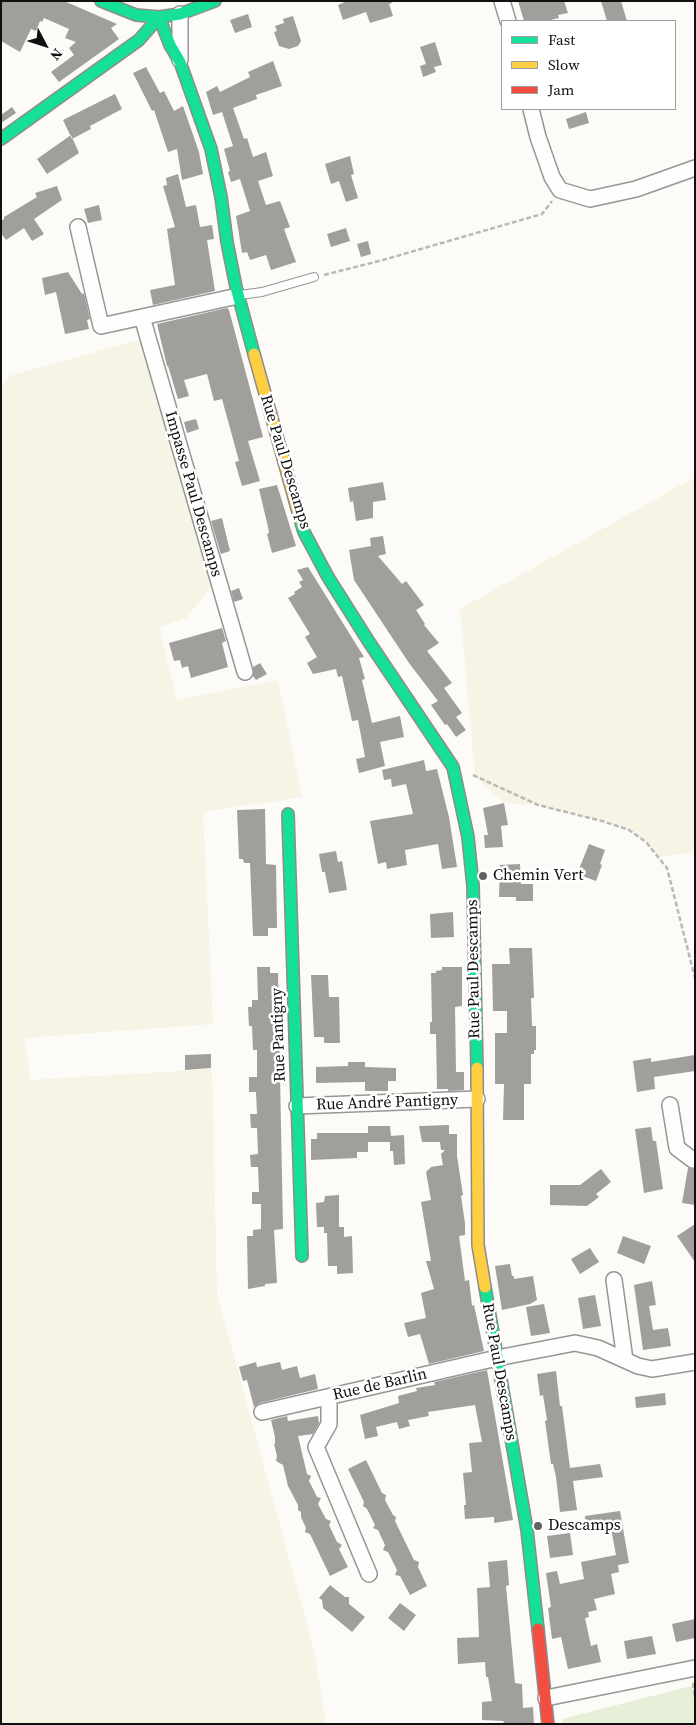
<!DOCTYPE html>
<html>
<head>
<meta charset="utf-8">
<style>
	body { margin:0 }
	#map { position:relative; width:696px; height:1725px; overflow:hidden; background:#fcfbf7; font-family:"Source Serif 4",serif }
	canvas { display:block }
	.frame { position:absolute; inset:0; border:2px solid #101010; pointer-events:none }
	.legend { position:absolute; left:501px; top:20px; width:175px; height:90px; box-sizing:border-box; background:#fff; border:1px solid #9f9f9f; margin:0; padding:6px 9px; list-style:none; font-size:15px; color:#101010 }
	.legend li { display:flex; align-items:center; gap:10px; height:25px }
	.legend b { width:25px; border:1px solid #9f9f9f }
	.north { position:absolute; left:20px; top:20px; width:50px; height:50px; -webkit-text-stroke:4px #fff; paint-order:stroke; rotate:130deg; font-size:14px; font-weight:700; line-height:20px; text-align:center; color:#101010 }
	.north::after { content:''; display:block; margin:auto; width:18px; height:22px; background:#101010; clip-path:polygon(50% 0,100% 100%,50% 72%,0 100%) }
</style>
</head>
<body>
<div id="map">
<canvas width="696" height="1725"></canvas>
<div class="frame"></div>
<ul class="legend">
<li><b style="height:6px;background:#16e098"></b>Fast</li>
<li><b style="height:6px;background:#ffcf43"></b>Slow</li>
<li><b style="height:6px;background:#f24e42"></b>Jam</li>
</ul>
<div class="north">N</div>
</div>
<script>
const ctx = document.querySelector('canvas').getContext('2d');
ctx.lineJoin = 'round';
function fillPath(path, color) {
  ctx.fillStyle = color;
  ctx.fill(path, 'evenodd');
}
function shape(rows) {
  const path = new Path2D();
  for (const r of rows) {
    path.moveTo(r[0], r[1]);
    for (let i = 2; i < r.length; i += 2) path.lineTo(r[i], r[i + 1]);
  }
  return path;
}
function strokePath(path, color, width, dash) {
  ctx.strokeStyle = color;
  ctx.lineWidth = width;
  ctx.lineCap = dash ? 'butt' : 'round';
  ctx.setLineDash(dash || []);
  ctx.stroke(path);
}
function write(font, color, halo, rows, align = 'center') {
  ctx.font = font + ' "Source Serif 4",serif';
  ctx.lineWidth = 5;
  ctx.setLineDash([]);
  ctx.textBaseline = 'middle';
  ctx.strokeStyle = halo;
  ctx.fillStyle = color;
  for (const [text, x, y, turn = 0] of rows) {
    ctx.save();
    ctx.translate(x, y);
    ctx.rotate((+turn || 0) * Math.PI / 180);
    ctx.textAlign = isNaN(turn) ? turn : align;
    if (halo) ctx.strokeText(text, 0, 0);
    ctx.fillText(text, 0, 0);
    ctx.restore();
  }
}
const farmland = shape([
	[142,339,212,586,186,618,159,627,177,700,278,680,302,797,203,812,213,1024,25,1038,30,1080,212,1069,217,1294,314,1650,326,1724,1,1724,1,387,9,376],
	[695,477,695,852,658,857,646,842,629,830,602,821,538,805,504,803,475,776,460,609]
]);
const green = shape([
	[695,1685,695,1724,563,1724,562,1719]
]);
const building = shape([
	[1,1,64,1,117,24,111,28,119,39,59,82,51,72,74,55,69,48,76,42,65,38,69,29,44,18,42,22,40,21,36,31,31,29,20,52,1,41],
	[347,1,391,1,392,3,389,4,393,16,370,23,366,12,343,20,338,5],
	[518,1,564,1,568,13,558,15,559,18,546,21,524,21],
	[601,1,621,1,627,21,607,21],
	[248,14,252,27,235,33,230,20],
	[293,16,301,41,298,46,289,49,279,46,274,32,277,31,275,26,284,23,283,19],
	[435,42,442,65,434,67,436,72,423,77,420,66,426,64,420,47],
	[273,61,282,86,256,95,257,99,233,108,244,139,247,138,253,157,266,152,273,176,258,181,266,205,280,201,290,227,284,229,296,262,271,270,266,255,250,260,247,252,242,253,236,216,250,211,240,179,231,182,228,172,230,171,224,149,233,146,222,112,213,115,206,92,217,86,220,92,250,77,248,72],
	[146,67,160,93,164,91,174,111,183,106,199,152,203,174,182,180,177,149,168,152,154,110,152,111,133,73],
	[115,94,122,109,90,126,91,129,72,139,63,120],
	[12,107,16,113,1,123,1,115],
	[586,112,589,123,569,129,566,119],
	[71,135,79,153,47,174,37,159],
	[350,156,354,174,351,175,358,198,346,202,339,181,331,184,325,164],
	[178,174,186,207,196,205,200,227,212,225,214,239,207,240,215,291,153,305,150,290,175,285,167,229,175,227,163,186,167,185,166,178],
	[57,186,62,200,34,219,44,234,32,241,24,228,6,240,1,233,1,221,4,219,4,217,37,197,35,193],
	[99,205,102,220,88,223,84,209],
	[346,228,350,241,331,247,327,234],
	[368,241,371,254,361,257,357,244],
	[68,272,82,294,84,293,90,319,87,320,89,329,65,334,56,292,45,295,42,278],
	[227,308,229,310,263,437,248,441,260,481,242,486,235,462,239,461,222,399,214,401,207,374,184,380,189,396,178,399,168,366,167,366,157,324],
	[196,419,199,429,187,433,184,422],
	[383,482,386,500,373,502,373,518,356,521,353,501,350,502,348,488],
	[277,485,296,546,272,553,267,534,269,533,268,527,259,489],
	[222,518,230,551,221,554,211,521],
	[383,536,386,554,378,556,402,584,406,581,424,605,416,610,425,624,424,625,439,643,427,651,452,683,444,688,462,713,456,717,466,730,456,737,447,724,445,725,431,705,438,701,409,663,354,580,349,550,371,546,370,538],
	[308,567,364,657,359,658,365,679,362,680,372,723,400,716,404,737,380,742,385,766,359,773,356,759,365,757,358,720,352,721,342,676,338,677,336,669,313,674,307,663,317,657,305,637,310,634,288,598,295,594,294,592,302,587,299,582,303,580,297,570],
	[239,588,243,599,234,602,231,591],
	[222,628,226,641,222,643,228,667,191,678,188,666,182,668,180,660,174,661,169,643],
	[260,663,267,674,256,680,253,676,253,667],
	[424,760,426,771,437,769,449,817,457,867,442,869,438,844,405,850,407,865,387,869,386,862,378,864,370,821,413,814,406,784,392,787,391,779,384,780,382,770],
	[504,803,508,825,501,826,503,847,485,848,484,835,488,835,483,808],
	[265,809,266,864,276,865,277,928,268,928,268,936,253,936,250,863,244,863,243,859,239,859,237,810],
	[589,844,605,850,600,864,602,865,596,881,577,874],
	[336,851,338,862,342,861,347,890,329,893,325,872,322,872,319,854],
	[520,864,521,884,533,884,533,901,516,901,516,897,499,897,500,865],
	[453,912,454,937,431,938,430,914],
	[509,948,532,948,534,998,531,998,532,1026,536,1026,536,1050,534,1050,534,1054,531,1054,531,1084,524,1084,524,1120,503,1120,504,1084,495,1084,495,1033,507,1033,507,1011,493,1011,492,964,510,964],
	[257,967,270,967,270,973,278,973,283,1229,274,1230,277,1283,265,1284,265,1286,248,1289,247,1236,253,1236,253,1230,261,1229,261,1204,252,1204,252,1192,259,1192,258,1167,251,1167,250,1155,258,1154,257,1128,251,1128,250,1114,257,1114,256,1092,249,1092,249,1077,257,1077,257,1050,253,1050,252,1026,249,1026,248,1007,252,1007,252,1000,258,1000],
	[442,967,462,967,462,1006,455,1007,456,1072,464,1072,464,1090,448,1091,448,1089,437,1089,436,1034,430,1034,430,1022,432,1022,431,973,436,973,436,971,442,970],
	[311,975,328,975,329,997,339,997,340,1043,324,1043,324,1037,314,1037],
	[211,1054,211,1068,185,1070,185,1055],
	[695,1055,695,1071,654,1077,655,1089,637,1092,633,1061,651,1058,651,1062],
	[348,1062,365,1062,365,1067,396,1068,396,1081,388,1081,388,1091,365,1091,365,1082,316,1083,316,1067,348,1066],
	[449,1125,449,1134,457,1134,457,1156,463,1195,461,1196,465,1223,465,1235,459,1236,465,1281,469,1280,472,1306,474,1305,484,1351,429,1364,420,1334,408,1337,404,1323,426,1318,421,1293,434,1289,426,1261,431,1261,421,1202,431,1200,426,1172,431,1167,443,1165,441,1154,445,1150,441,1150,440,1142,422,1142,419,1126],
	[368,1126,390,1126,391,1136,404,1135,405,1164,394,1165,393,1151,390,1151,390,1142,368,1142,368,1139,368,1152,357,1152,357,1158,311,1160,311,1139,317,1139,317,1133,368,1133],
	[651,1127,653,1141,656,1141,663,1189,644,1193,635,1129],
	[688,1168,695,1169,695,1205,682,1203],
	[601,1169,611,1182,596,1194,599,1197,587,1206,550,1205,550,1185,580,1185],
	[339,1195,339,1227,344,1227,344,1237,352,1236,353,1273,337,1274,337,1266,328,1266,327,1233,324,1233,324,1227,317,1227,316,1203,324,1202,325,1196],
	[695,1224,695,1262,677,1236],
	[623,1236,651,1246,644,1264,617,1253],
	[590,1248,599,1262,580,1274,571,1259],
	[510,1264,512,1276,514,1276,514,1279,533,1276,537,1300,530,1304,502,1310,495,1266],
	[652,1281,656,1305,649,1306,653,1330,668,1328,671,1346,643,1350,634,1285],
	[595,1295,601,1326,583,1329,578,1298],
	[544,1304,550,1333,531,1336,526,1307],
	[256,1362,257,1367,280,1362,282,1370,297,1366,300,1378,315,1374,318,1389,260,1403,254,1407,247,1380,243,1381,239,1367],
	[487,1370,513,1520,494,1523,494,1517,465,1519,464,1505,466,1505,463,1473,472,1472,469,1443,482,1442,475,1405,428,1412,429,1416,408,1420,410,1426,399,1429,397,1422,376,1427,378,1436,365,1439,360,1415,399,1403,398,1396,417,1391,416,1388,435,1385,434,1382],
	[556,1371,560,1406,562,1406,570,1468,600,1464,603,1477,573,1481,577,1510,560,1512,556,1477,553,1464,551,1464,545,1421,547,1420,543,1395,540,1396,537,1374],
	[665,1393,666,1405,636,1408,635,1397],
	[287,1416,288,1421,318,1416,319,1423,313,1434,298,1436,307,1474,311,1476,309,1481,317,1497,321,1498,318,1504,326,1519,331,1521,329,1525,337,1542,342,1545,339,1549,348,1567,330,1576,310,1534,305,1532,306,1528,301,1517,301,1512,298,1510,298,1505,288,1486,283,1465,276,1461,277,1456,274,1444,275,1444,275,1437,271,1420],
	[366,1460,382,1493,386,1495,385,1500,393,1515,396,1517,395,1521,414,1560,419,1562,418,1567,427,1586,410,1595,400,1576,395,1575,397,1570,388,1552,383,1550,385,1545,378,1530,373,1528,375,1525,367,1509,363,1506,364,1502,348,1469],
	[620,1511,629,1563,618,1565,619,1572,611,1574,615,1594,594,1599,597,1610,588,1612,589,1617,585,1618,591,1646,597,1644,601,1662,568,1669,561,1637,552,1639,548,1608,551,1607,546,1573,557,1571,560,1584,584,1579,581,1562,616,1555,610,1523,586,1525,585,1516],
	[570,1533,573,1555,550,1558,547,1536],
	[507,1560,509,1585,506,1586,515,1683,522,1684,523,1708,533,1707,534,1724,503,1724,504,1721,482,1720,482,1702,492,1701,488,1677,486,1677,485,1662,458,1664,457,1638,479,1637,477,1588,490,1587,488,1562],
	[330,1585,345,1597,349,1597,349,1604,365,1617,352,1632,323,1608,322,1600,319,1598],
	[400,1603,416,1615,404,1631,388,1618],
	[695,1619,695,1638,676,1642,672,1624],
	[652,1636,656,1654,627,1659,624,1641]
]);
const path = shape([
	[324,275,383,260,542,214,552,201],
	[473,775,538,805,602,821,629,830,646,842,667,868,695,978],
	[693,1683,695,1699]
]);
const lane = shape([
	[240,295,262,292,314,277]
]);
const street = shape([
	[502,1,508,21],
	[180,60,180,14],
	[531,109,538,137,552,177,560,190,590,199,636,189,695,168],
	[78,227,101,326,238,296],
	[142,317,245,672],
	[670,1105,677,1148,693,1160,695,1159],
	[297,1106,477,1099],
	[614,1280,625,1360],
	[329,1397,329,1424,316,1447,369,1574],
	[262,1412,497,1358,575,1343,598,1348,638,1366,652,1369,695,1362],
	[546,1698,695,1668]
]);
const fast = shape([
	[101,1,136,15,159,17,180,14,215,1],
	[159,17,170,45,180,62,211,149,221,197,227,242,236,287,254,354],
	[1,139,139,40,159,17],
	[300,519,304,532,328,577,369,642,453,767,468,837,473,886,477,1068],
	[288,814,302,1256],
	[485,1287,527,1530,538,1629]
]);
const slow = shape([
	[254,354,300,519],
	[477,1068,478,1245,485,1287]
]);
const jam = shape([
	[538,1629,548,1724]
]);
const markers = [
	[483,876,5,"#636261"],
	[538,1526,5,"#636261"]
];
const streetNames = [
	["Rue Paul Descamps",285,462,73],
	["Impasse Paul Descamps",193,494,74],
	["Rue Paul Descamps",474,969,-91],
	["Rue Pantigny",279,1035,-92],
	["Rue André Pantigny",387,1103,-2],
	["Rue Paul Descamps",499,1372,80],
	["Rue de Barlin",380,1385,-13]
];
const poiNames = [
	["Chemin Vert",493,876],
	["Descamps",548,1526]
];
fillPath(farmland, '#f6f4e5');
fillPath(green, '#e7efd9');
fillPath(building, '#a09f9c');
strokePath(lane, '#969694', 10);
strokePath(street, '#969694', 18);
strokePath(fast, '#8d8c8b', 14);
strokePath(slow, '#8d8c8b', 14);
strokePath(jam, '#8d8c8b', 14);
strokePath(path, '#b9b9b8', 2.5, [5, 2.5]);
strokePath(lane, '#fffefe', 8);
strokePath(street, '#fffefe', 15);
strokePath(fast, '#16e098', 11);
strokePath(slow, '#ffcf43', 11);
strokePath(jam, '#f24e42', 11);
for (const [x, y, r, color] of markers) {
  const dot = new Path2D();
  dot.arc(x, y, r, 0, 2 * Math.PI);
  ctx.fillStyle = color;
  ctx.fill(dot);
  strokePath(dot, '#fff', 2);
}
write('16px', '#101010', '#fff', streetNames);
write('16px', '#101010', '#fff', poiNames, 'left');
</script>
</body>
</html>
